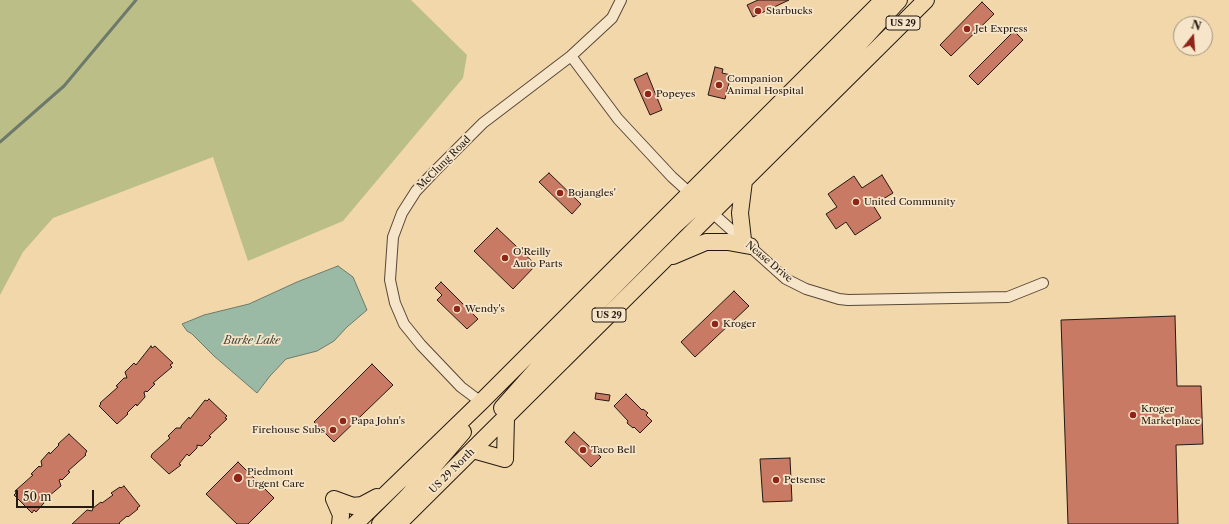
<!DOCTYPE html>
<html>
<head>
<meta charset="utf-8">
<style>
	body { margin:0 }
	#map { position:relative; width:1229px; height:524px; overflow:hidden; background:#f1d7aa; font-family:"Libre Caslon Text",serif }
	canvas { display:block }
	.north { position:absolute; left:1173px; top:16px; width:40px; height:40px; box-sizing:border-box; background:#f6e5c8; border:1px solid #a29480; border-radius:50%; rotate:17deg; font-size:11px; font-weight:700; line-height:16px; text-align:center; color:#251a13 }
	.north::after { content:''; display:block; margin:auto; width:14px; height:18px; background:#8f2418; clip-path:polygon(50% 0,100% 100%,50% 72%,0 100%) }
	.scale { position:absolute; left:16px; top:490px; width:78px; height:18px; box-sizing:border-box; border:2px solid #251a13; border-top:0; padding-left:5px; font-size:12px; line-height:14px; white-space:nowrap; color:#251a13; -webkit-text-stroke:3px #f6e5c8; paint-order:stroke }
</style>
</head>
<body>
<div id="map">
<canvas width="1229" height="524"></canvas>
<div class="north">N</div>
<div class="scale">50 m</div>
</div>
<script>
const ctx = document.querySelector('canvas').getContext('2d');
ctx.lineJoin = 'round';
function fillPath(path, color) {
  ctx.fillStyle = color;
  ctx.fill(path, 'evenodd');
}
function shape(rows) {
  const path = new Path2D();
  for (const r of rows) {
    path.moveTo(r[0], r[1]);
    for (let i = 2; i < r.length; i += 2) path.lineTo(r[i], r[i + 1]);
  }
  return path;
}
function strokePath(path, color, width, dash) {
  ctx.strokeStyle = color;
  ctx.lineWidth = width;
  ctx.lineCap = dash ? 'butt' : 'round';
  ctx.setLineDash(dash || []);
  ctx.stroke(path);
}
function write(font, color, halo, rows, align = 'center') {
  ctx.font = font + ' "Libre Caslon Text",serif';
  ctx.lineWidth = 3.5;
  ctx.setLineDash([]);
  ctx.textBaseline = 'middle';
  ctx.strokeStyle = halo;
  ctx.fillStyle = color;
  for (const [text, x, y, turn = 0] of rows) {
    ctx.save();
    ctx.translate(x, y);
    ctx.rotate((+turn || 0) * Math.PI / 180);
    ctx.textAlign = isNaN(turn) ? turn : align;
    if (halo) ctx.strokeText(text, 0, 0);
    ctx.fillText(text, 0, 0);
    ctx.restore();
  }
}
const green = shape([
	[0,0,411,0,467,55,463,78,343,221,248,261,213,157,53,218,23,252,0,295]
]);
const water = shape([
	[338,266,353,277,367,310,347,327,334,341,317,351,286,359,270,376,257,393,214,356,192,334,187,331,182,324,204,315,249,304,297,282,338,266]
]);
const stream = shape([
	[0,142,64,86,136,0]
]);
const building = shape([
	[758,0,789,0,753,17,747,5,758,0],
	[982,2,994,14,951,56,940,45,982,2],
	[1014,31,1023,40,978,85,969,76,1014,31],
	[715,67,723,69,722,73,731,75,725,99,708,95,715,67],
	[647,73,662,110,650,115,634,79,647,73],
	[549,173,581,204,572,214,539,182,549,173],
	[882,175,893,193,873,205,881,218,855,235,846,222,836,229,826,214,837,207,828,194,854,176,862,188,882,175],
	[497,228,536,265,513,289,474,251,497,228],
	[441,282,478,319,467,329,437,300,442,295,435,288,441,282],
	[734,291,749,306,695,357,681,342,734,291],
	[1175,316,1177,386,1201,386,1203,444,1176,445,1178,524,1068,524,1061,320,1175,316],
	[151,346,152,348,155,346,173,363,170,365,172,367,153,383,155,384,147,392,146,391,144,392,145,397,137,406,136,404,127,413,128,414,117,424,99,406,101,404,100,403,118,387,116,386,124,378,127,378,125,372,134,363,136,365,151,346],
	[372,364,393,385,334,442,314,422,372,364],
	[596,393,610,395,609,401,595,399,596,393],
	[626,394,642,410,643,409,648,413,646,415,652,421,640,433,634,427,633,428,627,423,628,421,614,406,626,394],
	[209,399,227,416,225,418,227,419,209,436,211,437,202,446,197,445,197,448,189,456,187,454,179,464,181,465,169,474,151,457,152,454,170,438,168,436,176,428,181,428,181,426,189,417,190,419,205,400,207,401,209,399],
	[574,432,601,457,591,467,565,442,574,432],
	[69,434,87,451,85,454,86,455,68,471,70,472,62,480,61,479,59,480,61,486,43,501,44,503,36,512,34,510,32,513,14,495,16,493,15,491,33,475,31,474,39,466,40,467,42,466,41,461,49,452,50,454,59,445,58,444,69,434],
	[790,458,792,501,763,502,760,459,790,458],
	[238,462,274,498,248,524,237,524,206,494,238,462],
	[124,486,140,506,137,508,138,509,128,517,127,516,119,523,120,524,72,524,87,510,92,511,93,508,101,502,102,503,113,495,111,493,120,487,121,488,124,486]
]);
const street = shape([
	[571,56,618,119,672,177,693,196],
	[708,209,786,279,806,289,839,299,848,300,1008,297,1043,283],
	[481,402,461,387,421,345,404,324,395,303,390,280,393,237,402,213,416,191,435,171,483,123,571,56,612,18,621,0]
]);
const primary = shape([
	[743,240,740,213,744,181],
	[673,256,706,242,728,242,750,246],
	[502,408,574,327,675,225,726,179,837,68,899,0],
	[473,450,505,459,506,418],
	[334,499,353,506,362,505,377,497],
	[334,499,341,515,340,524],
	[355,524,481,402,883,0],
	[380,524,407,497,463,432],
	[398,524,926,0]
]);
const markers = [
	[758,11,4,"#8f2418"],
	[967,29,4,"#8f2418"],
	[719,85,4,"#8f2418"],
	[648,94,4,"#8f2418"],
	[560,193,4,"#8f2418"],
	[856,202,4,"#8f2418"],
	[505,258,4,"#8f2418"],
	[457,309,4,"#8f2418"],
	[715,324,4,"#8f2418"],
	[1133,415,4,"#8f2418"],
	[343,421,4,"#8f2418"],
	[333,430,4,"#8f2418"],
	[583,450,4,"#8f2418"],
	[238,478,5,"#8f2418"],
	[776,480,4,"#8f2418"]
];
const shields = [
	[903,23,34],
	[609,315,34]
];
const shieldNames = [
	["US 29",903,23],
	["US 29",609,315]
];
const poiNames = [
	["Starbucks",766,11],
	["Jet Express",975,29],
	["Companion",727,79],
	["Animal Hospital",727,91],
	["Popeyes",656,94],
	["Bojangles'",568,193],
	["United Community",864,202],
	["O'Reilly",513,252],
	["Auto Parts",513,264],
	["Wendy's",465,309],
	["Kroger",723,324],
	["Kroger",1141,409],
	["Marketplace",1141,421],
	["Papa John's",351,421],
	["Firehouse Subs",325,430,"right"],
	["Taco Bell",591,450],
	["Piedmont",247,472],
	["Urgent Care",247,484],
	["Petsense",784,480]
];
const streetNames = [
	["McClung Road",444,163,-45],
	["Nease Drive",769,262,40],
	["US 29 North",452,471,-45]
];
const waterNames = [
	["Burke Lake",252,341]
];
fillPath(green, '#bcbe87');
fillPath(water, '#9bbaa6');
strokePath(water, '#6c7a6b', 1);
strokePath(stream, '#6c7a6b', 3);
fillPath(building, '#c87a64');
strokePath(building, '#251a13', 1);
strokePath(street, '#584939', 12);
strokePath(primary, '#251a13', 18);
strokePath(street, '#f6e5c8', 10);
strokePath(primary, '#f1d7aa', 16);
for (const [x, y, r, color] of markers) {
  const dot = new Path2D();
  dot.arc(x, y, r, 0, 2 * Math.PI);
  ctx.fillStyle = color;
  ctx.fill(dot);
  strokePath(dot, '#f6e5c8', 1.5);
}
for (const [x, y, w] of shields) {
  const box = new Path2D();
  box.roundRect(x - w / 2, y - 7, w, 14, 3);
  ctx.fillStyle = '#f6e5c8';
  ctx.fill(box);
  strokePath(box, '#251a13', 1);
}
write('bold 9px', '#251a13', null, shieldNames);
write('10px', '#251a13', '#f6e5c8', poiNames, 'left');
write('10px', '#251a13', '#f6e5c8', streetNames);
write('italic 11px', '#484a3f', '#f6e5c8', waterNames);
</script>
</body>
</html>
